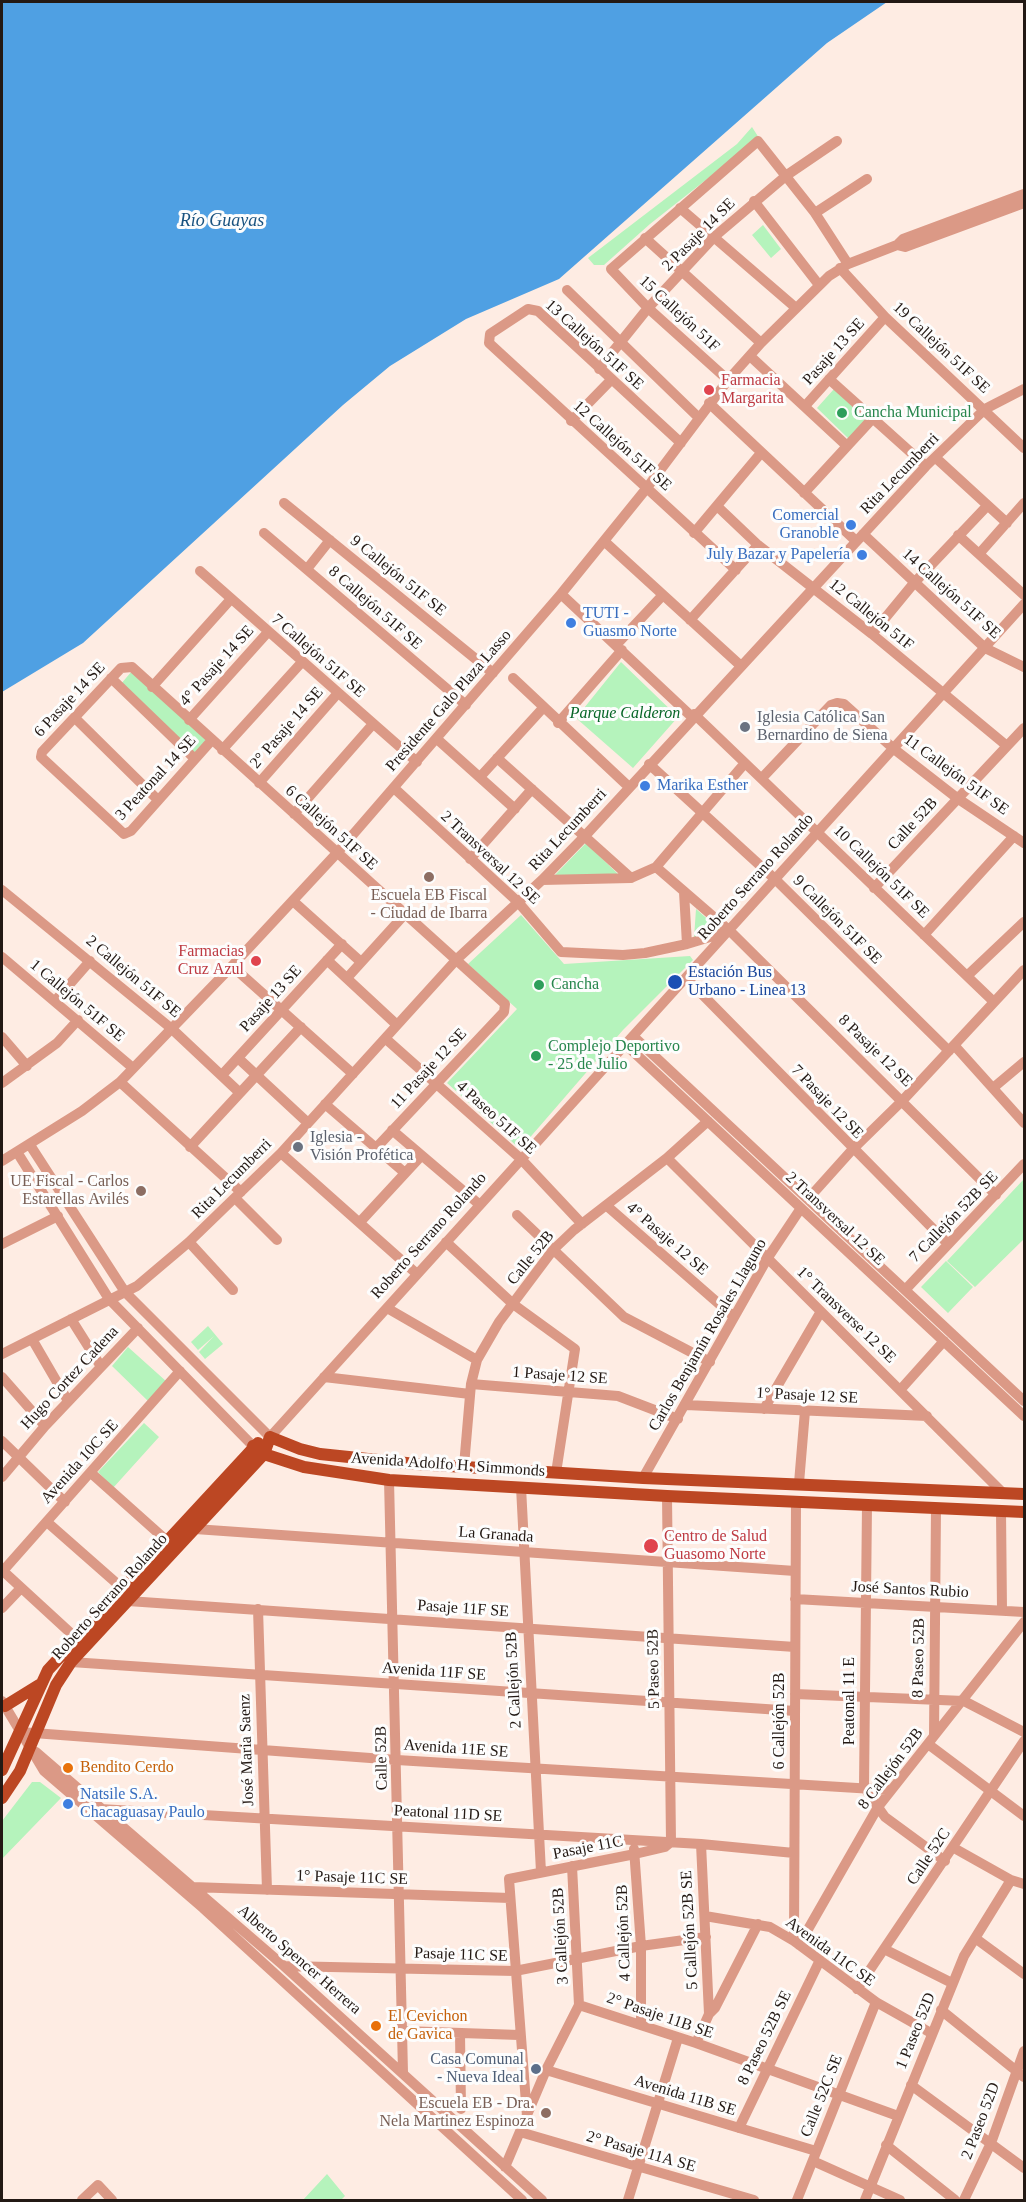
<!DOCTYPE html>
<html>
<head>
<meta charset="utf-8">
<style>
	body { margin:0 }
	#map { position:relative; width:1026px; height:2202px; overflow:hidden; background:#feece3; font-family:Georgia,serif }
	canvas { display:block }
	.frame { position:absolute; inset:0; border:3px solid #231914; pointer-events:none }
</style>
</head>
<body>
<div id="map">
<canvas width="1026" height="2202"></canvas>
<div class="frame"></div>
</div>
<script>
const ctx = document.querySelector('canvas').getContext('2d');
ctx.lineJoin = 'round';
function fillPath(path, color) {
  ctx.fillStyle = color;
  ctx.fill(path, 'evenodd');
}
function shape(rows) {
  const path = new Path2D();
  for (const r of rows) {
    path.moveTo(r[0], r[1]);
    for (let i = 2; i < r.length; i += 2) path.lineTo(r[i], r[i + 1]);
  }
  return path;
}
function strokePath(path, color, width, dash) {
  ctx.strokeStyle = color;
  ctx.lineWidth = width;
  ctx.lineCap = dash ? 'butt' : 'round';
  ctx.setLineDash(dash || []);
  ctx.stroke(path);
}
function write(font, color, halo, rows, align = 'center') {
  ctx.font = font + ' Georgia,serif';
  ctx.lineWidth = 6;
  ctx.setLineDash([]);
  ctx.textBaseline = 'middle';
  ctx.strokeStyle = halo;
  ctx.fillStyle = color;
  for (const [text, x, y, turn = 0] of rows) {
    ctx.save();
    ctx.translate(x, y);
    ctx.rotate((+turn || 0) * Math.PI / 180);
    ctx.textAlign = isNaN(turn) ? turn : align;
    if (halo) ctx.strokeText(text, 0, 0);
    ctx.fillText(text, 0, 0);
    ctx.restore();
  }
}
const green = shape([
	[752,127,759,138,650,224,604,265,594,265,588,258,737,144],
	[763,225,781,249,771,258,752,235],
	[834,389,866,419,849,439,817,408],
	[621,662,678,717,633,768,576,718],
	[132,671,207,739,194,755,120,685],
	[586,843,619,875,554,876],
	[696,909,720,930,694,938],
	[521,915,564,964,690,956,693,960,623,1030,520,1149,447,1083,517,1009,468,964],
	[1024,1179,1024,1239,975,1287,947,1261],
	[946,1261,973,1287,948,1313,921,1287],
	[208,1326,223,1344,205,1359,199,1352,214,1336,198,1350,191,1342],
	[128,1347,167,1382,149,1402,112,1366],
	[144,1423,159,1437,113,1488,98,1472],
	[32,1782,40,1782,61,1798,2,1859,2,1821],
	[327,2174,345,2196,341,2200,303,2200]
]);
const water = shape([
	[2,2,887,2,827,43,559,279,466,319,390,366,343,405,83,643,2,692]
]);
const minor = shape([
	[754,201,819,285],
	[680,208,796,308],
	[815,213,867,179],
	[645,238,761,343],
	[897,245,905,247,1024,203],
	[840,268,885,317,1024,448],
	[567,290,698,417],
	[750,356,847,446],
	[599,369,648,308,714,237,787,175,837,141],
	[829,379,926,466],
	[728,380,648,308,611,269,758,141,815,213,848,264],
	[709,403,856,541],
	[805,406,885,317],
	[571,421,611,380],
	[681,443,538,311,528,309,490,334,489,343,736,570],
	[936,458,1007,523],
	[804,493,873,418],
	[284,503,493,673],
	[717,506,758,545,872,634,1007,746],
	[264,533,466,705],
	[694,533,761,453],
	[863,534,985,648,1024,667],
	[958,535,1024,595],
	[604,541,741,666],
	[979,554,1024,503],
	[307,569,330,540],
	[200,571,417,762],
	[561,594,692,717],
	[690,620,758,545],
	[872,634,914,583,987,506],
	[616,645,662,596],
	[111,678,195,759],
	[513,678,629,787],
	[152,687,231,599],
	[694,714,994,1002],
	[75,718,158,800],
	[189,720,268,632],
	[558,723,622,650],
	[437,739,515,809],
	[212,740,131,831,124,834,41,757,42,752,121,668,132,667,505,1004,504,1012,376,1148],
	[222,750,302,662],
	[497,758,631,878,656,867,730,931,996,1195],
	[649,764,776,880,949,1051],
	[480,777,543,708],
	[762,778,831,705,837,703,844,704,894,749,957,798,1024,843],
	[259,783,338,693],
	[394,788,518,902,561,952,623,955,645,953,687,944,730,931],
	[294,814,373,724],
	[470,859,532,789],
	[656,867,745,763],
	[542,880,631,878],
	[874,888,1024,728],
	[2,890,172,1029,240,1093],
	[684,892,687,944],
	[293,901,361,962],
	[924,935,1014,836],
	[2,957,133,1068],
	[327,960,397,1025],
	[232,966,353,1074],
	[967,976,1024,922],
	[347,978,405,914],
	[687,979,948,1244],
	[55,1001,90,961],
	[633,1036,1024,1401],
	[2,1037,27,1066],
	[386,1039,521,1159,582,1224],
	[625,1044,1024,1416],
	[954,1045,1024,1123],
	[238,1058,308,1123],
	[222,1075,342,944],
	[120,1082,241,1192],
	[2,1083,57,1043,78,1020],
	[993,1088,1024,1062],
	[325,1104,405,1173],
	[392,1130,480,1205],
	[30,1145,125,1292,270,1437,1024,604],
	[190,1147,301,1027],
	[17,1152,109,1299,253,1446],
	[281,1153,417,1274],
	[667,1158,1003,1493],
	[2,1161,82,1111,120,1082,232,966,337,853,561,594,646,489,728,380,761,343,829,276,848,264,897,245,903,239,1024,194],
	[235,1198,277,1240],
	[808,1199,852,1150,903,1100,1024,970],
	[607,1206,734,1317],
	[517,1215,624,1317,710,1362],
	[360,1222,421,1156],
	[189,1242,233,1290],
	[446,1242,513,1304,575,1349,556,1473],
	[2,1244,58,1216],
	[905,1290,1024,1164],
	[387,1308,477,1360],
	[71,1319,100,1365],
	[32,1339,68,1401],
	[2,1354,137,1286,189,1242,281,1153,457,959,542,880,584,837,926,466,985,409,1024,389],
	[2,1377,45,1426],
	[324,1377,470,1394],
	[471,1384,618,1396,678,1419],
	[901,1389,944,1341],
	[686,1405,927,1416],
	[764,1409,820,1313],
	[2,1441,65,1502],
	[464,1466,471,1384,477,1360,499,1322,553,1250,574,1230,667,1158,708,1121],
	[91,1473,166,1540],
	[2,1477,45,1426,138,1328],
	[643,1478,767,1259,801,1208],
	[389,1480,403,2072],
	[799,1483,805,1411],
	[521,1487,541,1872],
	[867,1505,864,1787,885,1817,945,1861],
	[1001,1511,1002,1610],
	[47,1522,122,1588],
	[195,1529,795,1571],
	[3,1571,76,1638],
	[2,1572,180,1371],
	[795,1599,1024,1612],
	[128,1601,795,1647],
	[2,1608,21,1588],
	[258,1609,267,1890],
	[71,1662,795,1711],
	[795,1694,964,1701,1024,1732],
	[2,1701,44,1771,203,1908,522,2200],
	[20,1732,397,1760,890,1790],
	[934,1736,936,1508],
	[928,1744,1024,1816],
	[36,1752,284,1966,542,2200],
	[100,1809,701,1844,794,1853],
	[701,1844,709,2014],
	[954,1848,1011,1880,1024,1884],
	[634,1849,641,1946,641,2025],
	[192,1887,510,1898],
	[705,1916,770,1927,794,1941,876,2002,931,2033],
	[975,1938,1024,1974],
	[794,1941,796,1502],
	[799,1945,878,1807,1024,1622],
	[884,1949,952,1983],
	[284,1966,515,1971,641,1946,706,1937],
	[857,1989,1024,1741],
	[579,2005,696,2043,898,2116],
	[941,2010,1024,2077],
	[404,2031,519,2035],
	[460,2033,461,2109],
	[696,2043,709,2014,715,2008,758,1924],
	[546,2070,816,2151],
	[911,2085,1024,2168],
	[527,2116,509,1879,635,1854,665,1847,671,1842,667,1496],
	[739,2128,820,1960],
	[520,2132,754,2200],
	[886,2145,955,2200],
	[813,2161,900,2200],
	[505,2167,546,2070,579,2005,572,1866],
	[82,2200,98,2185,112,2200],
	[628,2200,678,2038],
	[797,2200,876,2002],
	[865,2200,964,1956,1011,1880],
	[964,2200,991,2143,1024,2051]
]);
const major = shape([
	[270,1437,300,1449,320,1454,416,1464,643,1478,1024,1494],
	[253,1446,264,1454,304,1467,389,1480,667,1496,1024,1512],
	[5,1706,39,1685],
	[2,1770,48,1670,258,1443],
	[2,1798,20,1771,56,1685,71,1662,264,1454,270,1437]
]);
const markers = [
	[709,390,6,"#e0444e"],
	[842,413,6,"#2e9e5b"],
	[851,525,6,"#3f7fe0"],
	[862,555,6,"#3f7fe0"],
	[571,623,6,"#3f7fe0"],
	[745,727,6,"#6b7280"],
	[645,786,6,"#3f7fe0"],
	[429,877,6,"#8d6e63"],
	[256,961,6,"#e0444e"],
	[675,982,8,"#1a4fb4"],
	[539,985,6,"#2e9e5b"],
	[536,1056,6,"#2e9e5b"],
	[298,1147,6,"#6b7280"],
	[141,1191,6,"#8d6e63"],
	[651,1546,8,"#e0444e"],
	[68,1768,6,"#e8710a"],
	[68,1804,6,"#3f7fe0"],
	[376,2026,6,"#e8710a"],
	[536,2069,6,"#5c6f8a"],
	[546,2113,6,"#8d6e63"]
];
const streetNames = [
	["2 Pasaje 14 SE",699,235,-45],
	["15 Callejón 51F",679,314,43],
	["13 Callejón 51F SE",594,345,42],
	["19 Callejón 51F SE",941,348,43],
	["Pasaje 13 SE",834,352,-48],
	["12 Callejón 51F SE",622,446,42],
	["Rita Lecumberri",900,474,-46],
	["9 Callejón 51F SE",398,576,39],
	["14 Callejón 51F SE",951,594,42],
	["8 Callejón 51F SE",375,608,41],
	["12 Callejón 51F",871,615,39],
	["7 Callejón 51F SE",318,656,41],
	["4° Pasaje 14 SE",217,666,-48],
	["6 Pasaje 14 SE",70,700,-47],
	["Presidente Galo Plaza Lasso",449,701,-49],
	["2° Pasaje 14 SE",287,728,-49],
	["11 Callejón 51F SE",956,775,36],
	["3 Peatonal 14 SE",156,778,-47],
	["Calle 52B",913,824,-47],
	["6 Callejón 51F SE",331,828,42],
	["Rita Lecumberri",568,830,-47],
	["2 Transversal 12 SE",490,858,43],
	["10 Callejón 51F SE",881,872,44],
	["Roberto Serrano Rolando",756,877,-48],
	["9 Callejón 51F SE",837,920,45],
	["2 Callejón 51F SE",133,977,40],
	["Pasaje 13 SE",271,999,-48],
	["1 Callejón 51F SE",77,1001,40],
	["8 Pasaje 12 SE",875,1051,44],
	["11 Pasaje 12 SE",429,1069,-47],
	["7 Pasaje 12 SE",827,1102,46],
	["4 Paseo 51F SE",496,1118,42],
	["Rita Lecumberri",232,1179,-45],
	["7 Callejón 52B SE",954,1217,-46],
	["2 Transversal 12 SE",835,1219,43],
	["Roberto Serrano Rolando",429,1236,-48],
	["4° Pasaje 12 SE",667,1239,41],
	["Calle 52B",531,1258,-51],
	["1° Transverse 12 SE",846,1315,44],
	["Carlos Benjamín Rosales Llaguno",708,1335,-60],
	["1 Pasaje 12 SE",560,1376,4],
	["Hugo Cortez Cadena",70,1378,-47],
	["1° Pasaje 12 SE",807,1396,3],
	["Avenida 10C SE",80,1462,-48],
	["Avenida Adolfo H. Simmonds",448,1465,4],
	["La Granada",496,1535,4],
	["José Santos Rubio",910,1590,3],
	["Roberto Serrano Rolando",110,1597,-48],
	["Pasaje 11F SE",463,1609,4],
	["8 Paseo 52B",919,1658,-89],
	["5 Paseo 52B",654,1669,-91],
	["Avenida 11F SE",434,1672,4],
	["2 Callejón 52B",514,1680,-93],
	["Peatonal 11 E",850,1701,-90],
	["6 Callejón 52B",780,1721,-90],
	["Avenida 11E SE",456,1749,4],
	["José Maria Saenz",247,1750,-92],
	["Calle 52B",382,1758,-91],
	["8 Callejón 52B",891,1769,-53],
	["Peatonal 11D SE",448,1814,3],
	["Pasaje 11C",588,1848,-11],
	["Calle 52C",929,1857,-56],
	["1° Pasaje 11C SE",352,1878,2],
	["5 Callejón 52B SE",690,1930,-93],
	["4 Callejón 52B",624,1933,-92],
	["3 Callejón 52B",561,1936,-93],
	["Avenida 11C SE",830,1952,36],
	["Pasaje 11C SE",461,1955,2],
	["Alberto Spencer Herrera",299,1960,41],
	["2° Pasaje 11B SE",660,2016,19],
	["1 Paseo 52D",916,2031,-68],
	["8 Paseo 52B SE",765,2038,-64],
	["Avenida 11B SE",685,2096,17],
	["Calle 52C SE",822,2096,-68],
	["2 Paseo 52D",981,2121,-69],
	["2° Pasaje 11A SE",641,2152,16]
];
const healthNames = [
	["Farmacia",721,381],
	["Margarita",721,399],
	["Farmacias",244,952,"right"],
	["Cruz Azul",244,970,"right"],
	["Centro de Salud",664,1537],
	["Guasomo Norte",664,1555]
];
const leisureNames = [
	["Cancha Municipal",854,413],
	["Cancha",551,985],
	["Complejo Deportivo",548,1047],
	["- 25 de Julio",548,1065]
];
const shopNames = [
	["Comercial",839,516,"right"],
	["Granoble",839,534,"right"],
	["July Bazar y Papelería",850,555,"right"],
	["TUTI -",583,614],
	["Guasmo Norte",583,632],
	["Marika Esther",657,786],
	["Natsile S.A.",80,1795],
	["Chacaguasay Paulo",80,1813]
];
const parkNames = [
	["Parque Calderon",625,714]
];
const worshipNames = [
	["Iglesia Católica San",757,718],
	["Bernardino de Siena",757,736],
	["Iglesia -",310,1138],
	["Visión Profética",310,1156]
];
const educationNames = [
	["Escuela EB Fiscal",429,896,"center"],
	["- Ciudad de Ibarra",429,914,"center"],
	["UE Fiscal - Carlos",129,1182],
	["Estarellas Avilés",129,1200],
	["Escuela EB - Dra.",534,2104],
	["Nela Martinez Espinoza",534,2122]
];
const transitNames = [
	["Estación Bus",688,973],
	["Urbano - Linea 13",688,991]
];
const foodNames = [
	["Bendito Cerdo",80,1768],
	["El Cevichon",388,2017],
	["de Gavica",388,2035]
];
const serviceNames = [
	["Casa Comunal",524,2060],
	["- Nueva Ideal",524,2078]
];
const waterNames = [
	["Río Guayas",222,221]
];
fillPath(green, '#b5f3bc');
fillPath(water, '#4fa0e3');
strokePath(minor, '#db9986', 10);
strokePath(major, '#bc4723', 12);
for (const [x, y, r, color] of markers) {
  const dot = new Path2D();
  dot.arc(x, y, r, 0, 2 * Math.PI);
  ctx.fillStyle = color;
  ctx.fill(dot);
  strokePath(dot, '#fdfdfd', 2);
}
write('16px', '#231914', '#fdfdfd', streetNames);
write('16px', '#be3a42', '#fdfdfd', healthNames, 'left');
write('16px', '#27864d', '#fdfdfd', leisureNames, 'left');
write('16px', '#366cbe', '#fdfdfd', shopNames, 'left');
write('italic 16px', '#066526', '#fdfdfd', parkNames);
write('16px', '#5b616d', '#fdfdfd', worshipNames, 'left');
write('16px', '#785e54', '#fdfdfd', educationNames, 'right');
write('16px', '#164399', '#fdfdfd', transitNames, 'left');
write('16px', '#c56008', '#fdfdfd', foodNames, 'left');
write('16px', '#4e5e75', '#fdfdfd', serviceNames, 'right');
write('italic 18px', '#1a5380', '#fdfdfd', waterNames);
</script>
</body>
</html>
